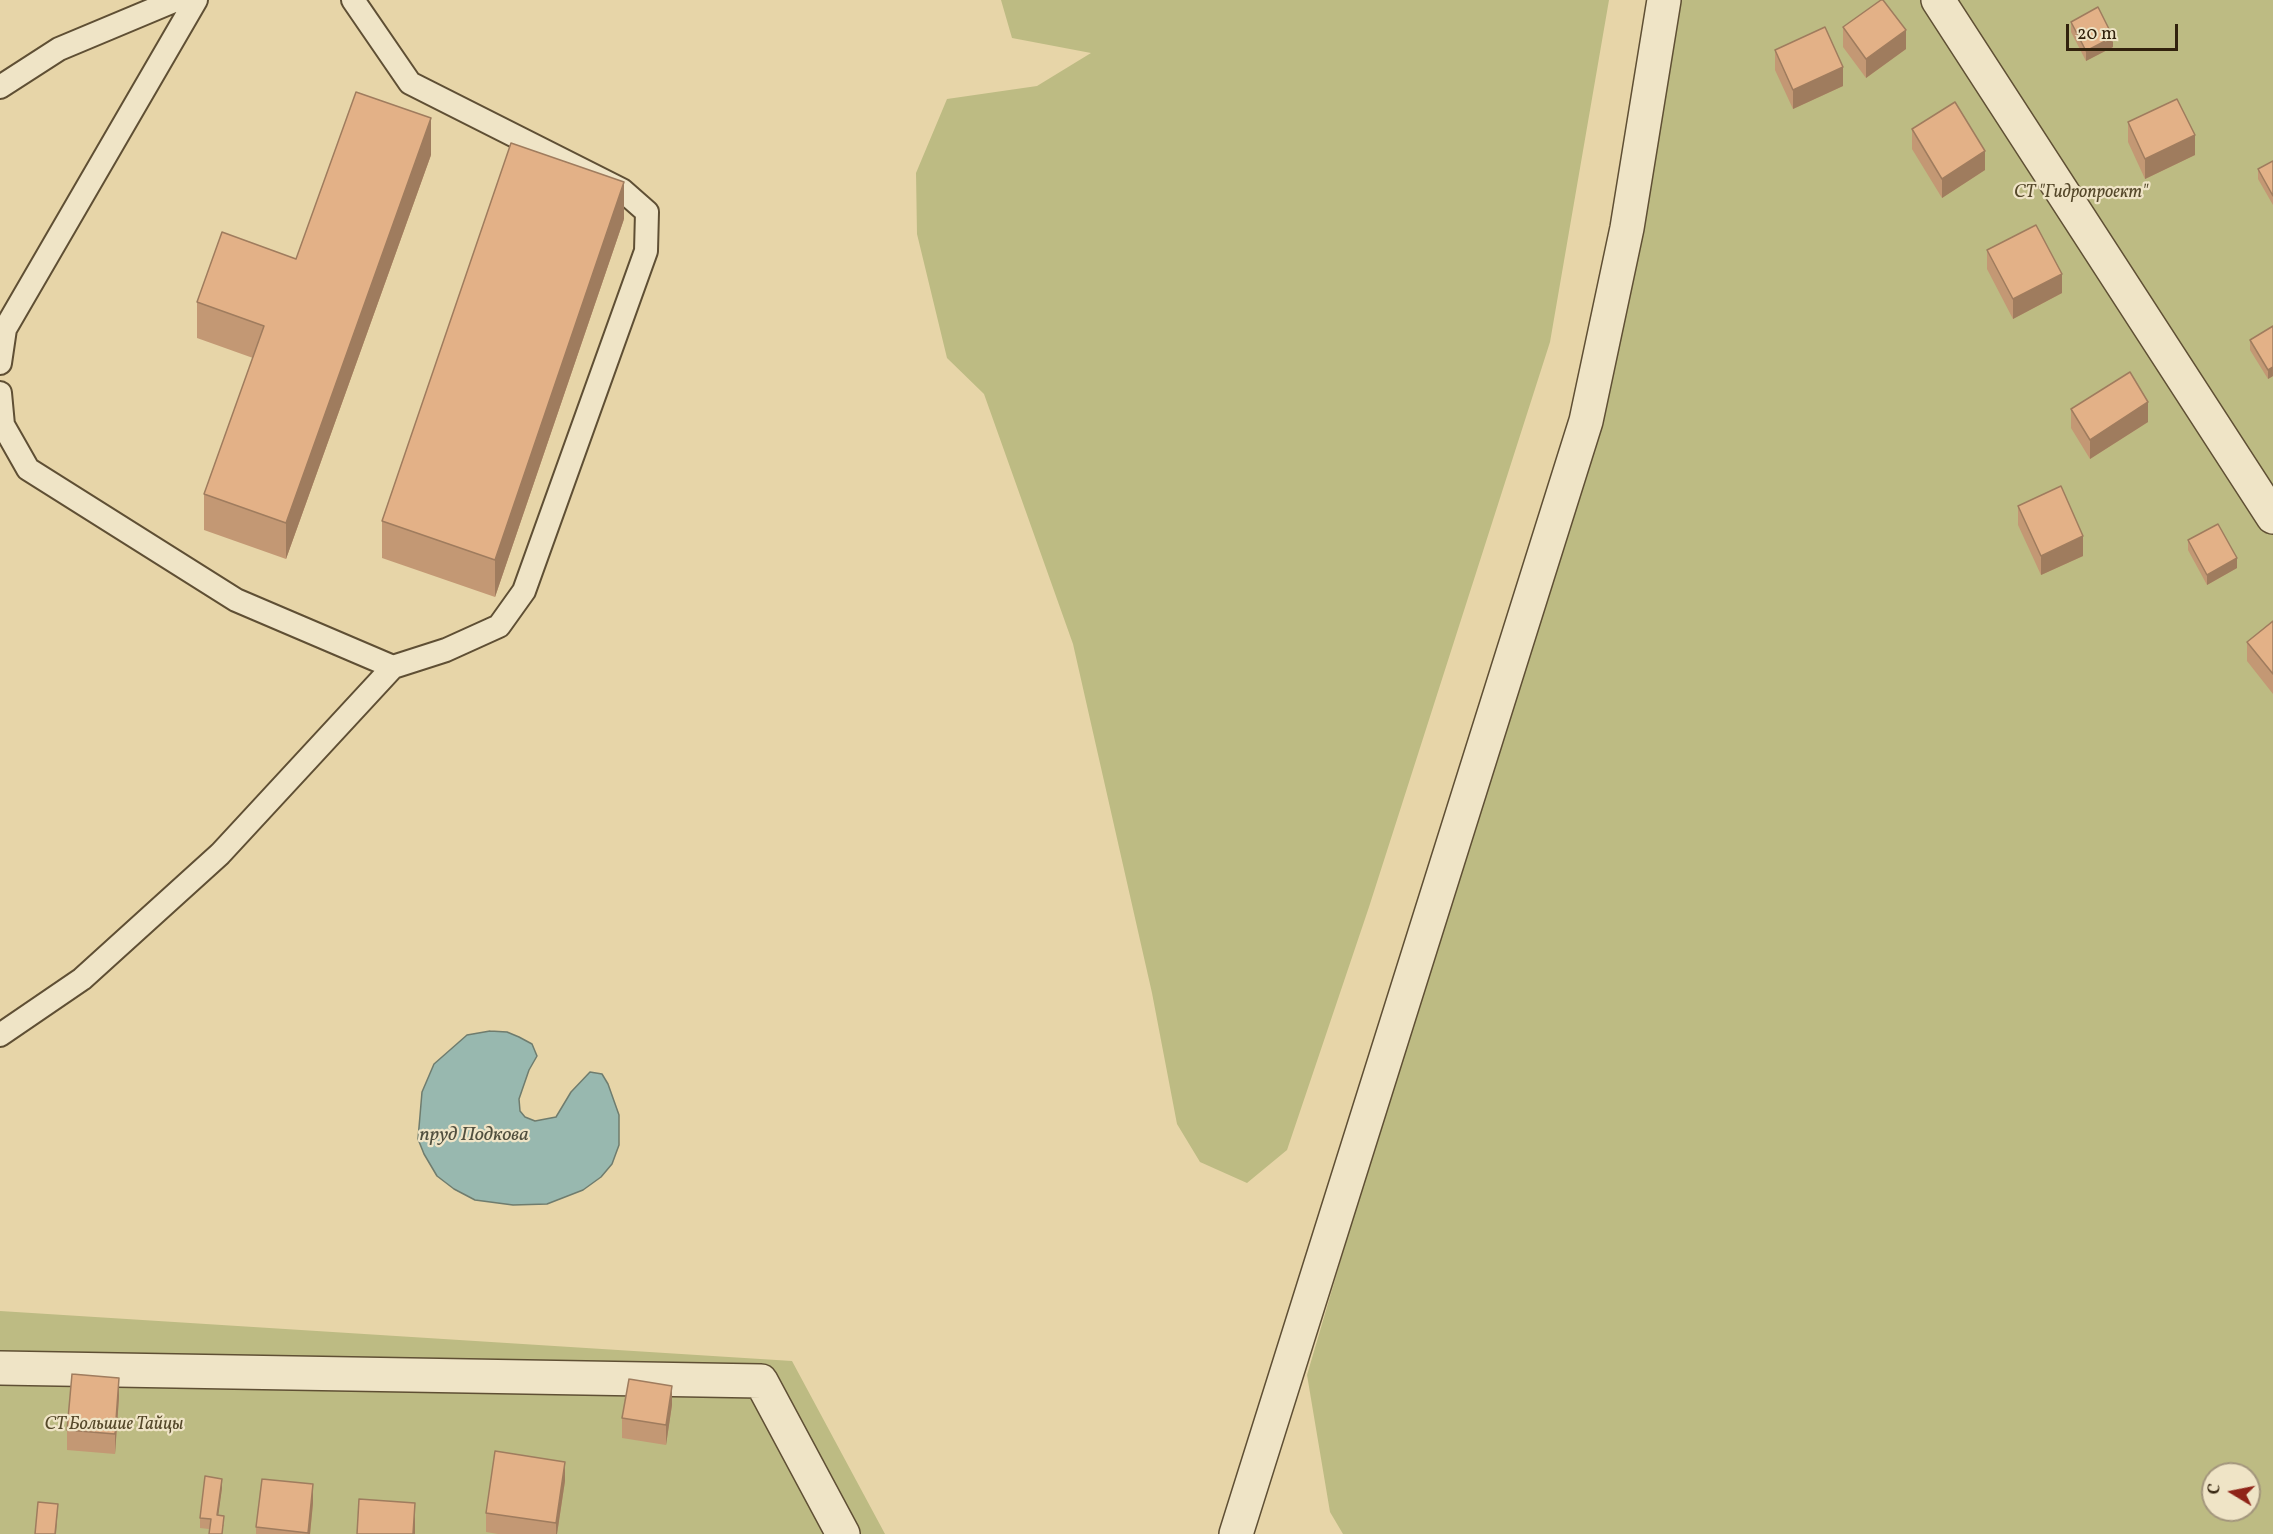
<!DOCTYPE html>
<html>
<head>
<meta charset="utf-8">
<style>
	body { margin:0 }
	#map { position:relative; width:2273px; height:1534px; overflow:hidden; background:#e7d5a8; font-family:Vollkorn,serif }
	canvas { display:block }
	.north { position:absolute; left:2201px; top:1462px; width:60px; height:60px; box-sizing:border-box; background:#efe4c6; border:2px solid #a3967c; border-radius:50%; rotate:280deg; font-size:16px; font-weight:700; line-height:24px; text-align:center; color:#32220d }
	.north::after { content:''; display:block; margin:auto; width:21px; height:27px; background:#8f2418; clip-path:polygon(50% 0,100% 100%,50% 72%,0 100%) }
	.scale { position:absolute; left:2066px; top:24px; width:112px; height:27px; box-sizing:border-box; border:3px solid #32220d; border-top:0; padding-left:8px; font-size:18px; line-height:21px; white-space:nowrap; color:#32220d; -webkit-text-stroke:4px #efe4c6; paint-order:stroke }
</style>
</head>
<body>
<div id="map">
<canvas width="2273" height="1534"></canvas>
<div class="north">С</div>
<div class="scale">20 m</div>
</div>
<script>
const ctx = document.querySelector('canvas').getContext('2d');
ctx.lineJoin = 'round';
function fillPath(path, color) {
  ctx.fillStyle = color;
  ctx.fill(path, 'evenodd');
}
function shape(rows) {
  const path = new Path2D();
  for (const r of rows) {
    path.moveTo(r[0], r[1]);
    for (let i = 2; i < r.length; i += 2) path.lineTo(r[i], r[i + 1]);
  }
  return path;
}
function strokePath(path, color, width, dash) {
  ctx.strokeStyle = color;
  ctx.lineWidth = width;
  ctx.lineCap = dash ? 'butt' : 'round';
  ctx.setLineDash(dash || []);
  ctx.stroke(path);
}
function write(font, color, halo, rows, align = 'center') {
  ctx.font = font + ' Vollkorn,serif';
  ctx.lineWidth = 4.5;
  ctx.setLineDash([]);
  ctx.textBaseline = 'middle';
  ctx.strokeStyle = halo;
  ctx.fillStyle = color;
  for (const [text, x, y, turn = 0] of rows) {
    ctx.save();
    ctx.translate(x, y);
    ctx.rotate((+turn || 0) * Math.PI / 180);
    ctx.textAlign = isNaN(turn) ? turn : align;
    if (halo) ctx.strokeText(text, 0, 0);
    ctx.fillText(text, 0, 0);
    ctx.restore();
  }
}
const green = shape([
	[1001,0,1609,0,1550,342,1369,907,1287,1150,1247,1183,1200,1162,1177,1124,1152,993,1073,644,984,394,947,358,917,234,916,173,947,99,1037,86,1091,53,1012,38],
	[1677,0,2273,0,2273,1534,1343,1534,1330,1512,1307,1375,1384,1113,1599,416],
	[2213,1474,2249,1474,2249,1510,2213,1510],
	[0,1311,792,1361,885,1534,0,1534]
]);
const water = shape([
	[490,1031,507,1032,519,1037,532,1044,537,1056,529,1070,519,1099,520,1111,525,1117,535,1121,556,1117,571,1092,590,1072,602,1074,608,1084,619,1115,619,1145,612,1164,601,1177,583,1190,547,1204,513,1205,475,1200,454,1189,437,1176,424,1154,418,1139,422,1092,434,1064,467,1035,490,1031]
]);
const service = shape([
	[0,87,59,49,176,0],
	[0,363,5,329,196,0],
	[0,393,3,425,28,469,236,600,393,667,446,650,499,626,524,591,646,251,647,212,622,190,410,83,353,0],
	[0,1035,82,979,220,854,393,667]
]);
const minor = shape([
	[1938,0,2273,517],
	[0,1368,761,1381,843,1534],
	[1236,1534,1586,421,1627,228,1664,0]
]);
const wall = shape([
	[2071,22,2113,47,2086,61,2071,32],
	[1843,27,1906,49,1866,78,1843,47],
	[1775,50,1843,86,1793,109,1775,70],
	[2128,122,2195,155,2145,179,2128,142],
	[1912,129,1985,170,1942,198,1912,149],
	[431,155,286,559,204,530,204,494,253,358,197,338,197,302,296,259],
	[2273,161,2273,205,2258,179,2258,169],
	[624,219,495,597,382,558,382,521],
	[1987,250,2062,293,2013,319,1987,269],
	[2273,326,2273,376,2268,379,2250,350,2250,340],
	[2071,409,2148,422,2090,459,2071,428],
	[2018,506,2083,556,2041,575,2018,525],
	[2188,540,2237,568,2207,585,2188,550],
	[2273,621,2273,694,2247,661,2247,642],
	[119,1397,115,1454,67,1450,67,1430],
	[672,1405,666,1445,622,1438,622,1418],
	[565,1481,557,1534,498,1534,486,1532,486,1513],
	[222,1488,218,1515,224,1526,209,1529,200,1528,200,1518],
	[313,1503,310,1534,256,1534,256,1527]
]);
const shadedWall = shape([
	[1906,30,1906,49,1866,78,1866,59],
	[2113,37,2113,47,2086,61,2086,51],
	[1843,67,1843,86,1793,109,1793,90],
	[431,118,431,155,286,559,286,523],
	[2195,135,2195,155,2145,179,2145,159],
	[1985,151,1985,170,1942,198,1942,179],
	[624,182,624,219,495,597,495,560],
	[2062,274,2062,293,2013,319,2013,299],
	[2273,367,2273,376,2268,379,2268,370],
	[2148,402,2148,422,2090,459,2090,440],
	[2083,536,2083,556,2041,575,2041,556],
	[2237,558,2237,568,2207,585,2207,575],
	[119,1378,119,1397,115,1454,115,1434],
	[672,1386,672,1405,666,1445,666,1425],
	[565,1462,565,1481,557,1534,556,1534,556,1523],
	[222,1479,222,1488,217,1525,217,1515],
	[313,1484,313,1503,310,1534,308,1534],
	[415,1503,415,1534,413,1534],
	[58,1504,56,1534,55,1534]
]);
const building = shape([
	[1881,0,1883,0,1906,30,1866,59,1843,27,1881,0],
	[2098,7,2113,37,2086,51,2071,22,2098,7],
	[1825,27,1843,67,1793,90,1775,50,1825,27],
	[356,92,431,118,286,523,204,494,264,326,197,302,222,232,296,259,356,92],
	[2177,99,2195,135,2145,159,2128,122,2177,99],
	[1955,102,1985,151,1942,179,1912,129,1955,102],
	[511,143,624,182,495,560,382,521,511,143],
	[2273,161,2273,196,2258,169,2273,161],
	[2036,225,2062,274,2013,299,1987,250,2036,225],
	[2273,326,2273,367,2268,370,2250,340,2273,326],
	[2130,372,2148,402,2090,440,2071,409,2130,372],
	[2061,486,2083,536,2041,556,2018,506,2061,486],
	[2218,524,2237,558,2207,575,2188,540,2218,524],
	[2273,621,2273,674,2247,642,2273,621],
	[72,1374,119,1378,115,1434,67,1430,72,1374],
	[629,1379,672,1386,666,1425,622,1418,629,1379],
	[495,1451,565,1462,556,1523,486,1513,495,1451],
	[205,1476,222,1479,217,1515,224,1516,222,1534,209,1534,211,1519,200,1518,205,1476],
	[262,1479,313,1484,308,1533,256,1527,262,1479],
	[359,1499,415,1503,413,1534,357,1534,359,1499],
	[38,1502,58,1504,55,1534,35,1534,38,1502]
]);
const parkNames = [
	["СТ \"Гидропроект\"",2081,194],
	["СТ Большие Тайцы",114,1426]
];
const waterNames = [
	["пруд Подкова",474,1136]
];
fillPath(green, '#bdbb83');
fillPath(water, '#98b8af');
strokePath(water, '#6f7c6e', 1.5);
strokePath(service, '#5f4f34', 26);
strokePath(minor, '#5f4f34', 36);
strokePath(service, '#efe4c6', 22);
strokePath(minor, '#efe4c6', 33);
fillPath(wall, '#c39874');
fillPath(shadedWall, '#9f7c5e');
fillPath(building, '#e3b187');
strokePath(building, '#9f7c5e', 1.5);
write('italic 18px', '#55482a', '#efe4c6', parkNames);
write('italic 20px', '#514f3e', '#efe4c6', waterNames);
</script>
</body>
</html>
